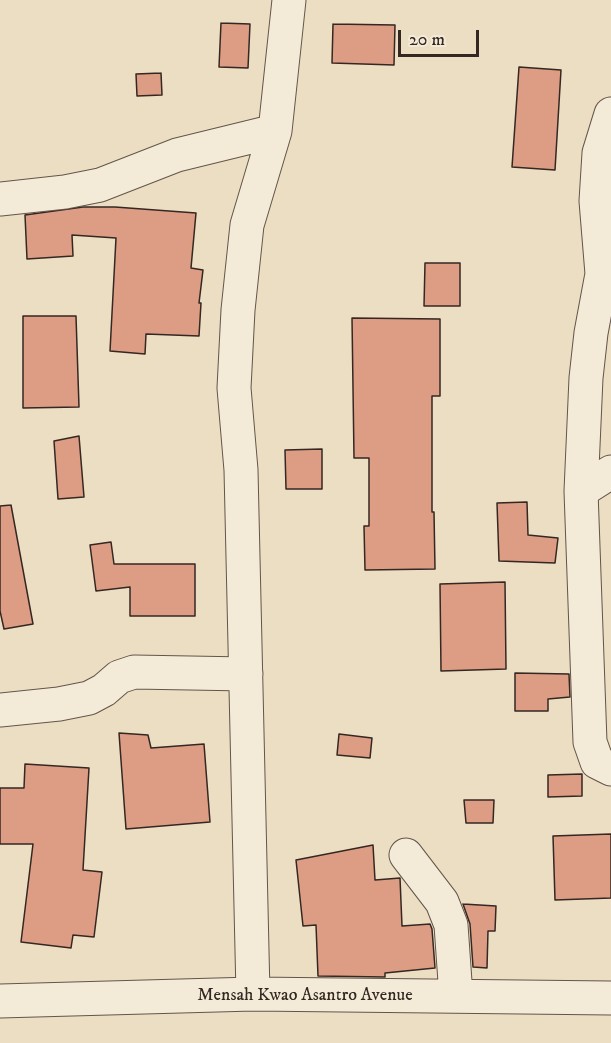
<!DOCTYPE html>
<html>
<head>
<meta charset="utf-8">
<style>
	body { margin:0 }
	#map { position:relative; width:611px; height:1043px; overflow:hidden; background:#ecdec2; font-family:"IM FELL DW Pica",serif }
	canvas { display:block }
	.scale { position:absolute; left:398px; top:30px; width:81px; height:27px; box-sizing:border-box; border:3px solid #352722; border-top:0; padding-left:8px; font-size:18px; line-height:21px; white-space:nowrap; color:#352722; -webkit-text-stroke:4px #f3ead7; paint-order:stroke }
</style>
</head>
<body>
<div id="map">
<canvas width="611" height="1043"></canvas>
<div class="scale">20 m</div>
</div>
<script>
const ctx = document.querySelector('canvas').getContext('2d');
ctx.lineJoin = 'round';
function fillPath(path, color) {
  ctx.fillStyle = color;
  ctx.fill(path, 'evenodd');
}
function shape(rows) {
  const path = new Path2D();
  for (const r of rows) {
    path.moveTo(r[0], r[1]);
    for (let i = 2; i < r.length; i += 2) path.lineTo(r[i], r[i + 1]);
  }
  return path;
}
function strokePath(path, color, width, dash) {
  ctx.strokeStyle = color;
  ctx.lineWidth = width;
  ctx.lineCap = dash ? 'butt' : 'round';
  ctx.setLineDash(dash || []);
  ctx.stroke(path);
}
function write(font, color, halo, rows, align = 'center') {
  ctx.font = font + ' "IM FELL DW Pica",serif';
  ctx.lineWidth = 5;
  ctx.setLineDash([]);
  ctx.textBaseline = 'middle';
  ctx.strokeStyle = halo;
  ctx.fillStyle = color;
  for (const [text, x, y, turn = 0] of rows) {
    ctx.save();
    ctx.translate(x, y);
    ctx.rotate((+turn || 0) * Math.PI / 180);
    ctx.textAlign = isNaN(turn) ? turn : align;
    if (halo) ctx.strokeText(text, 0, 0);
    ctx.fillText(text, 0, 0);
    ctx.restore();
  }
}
const building = shape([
	[221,23,250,24,248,68,219,67,221,23],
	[333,24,395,25,394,65,332,63,333,24],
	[519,67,561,70,555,170,512,167,519,67],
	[161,73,162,95,137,96,136,74,161,73],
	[83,207,115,207,196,213,191,268,203,270,199,303,201,303,199,336,146,334,145,354,110,351,116,238,72,235,73,256,27,259,25,215,83,207],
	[425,263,460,263,460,306,424,306,425,263],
	[23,316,76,316,79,407,23,408,23,316],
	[352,318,440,319,440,396,432,396,432,512,434,512,435,569,365,570,364,526,369,526,369,458,354,458,352,318],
	[79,436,84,497,58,499,54,441,79,436],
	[322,449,322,489,286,489,285,450,322,449],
	[527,502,528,535,558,538,555,563,499,561,497,503,527,502],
	[11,505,33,624,4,629,0,611,0,506,11,505],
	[111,542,114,564,195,564,195,616,130,616,130,587,96,591,90,545,111,542],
	[505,582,506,669,441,671,440,584,505,582],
	[515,673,569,674,570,697,548,699,548,711,515,711,515,673],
	[119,733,148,735,151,748,204,744,210,822,126,829,119,733],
	[339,734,372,738,370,758,337,755,339,734],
	[25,764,89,768,83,870,102,872,94,937,73,935,71,948,21,942,33,844,0,844,0,788,24,788,25,764],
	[582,774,582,796,548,797,548,775,582,774],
	[464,800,494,800,493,823,466,823,464,800],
	[611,834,611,898,555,900,553,836,611,834],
	[373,845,375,880,400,878,402,926,430,924,432,929,435,968,385,973,385,977,318,976,316,925,303,926,296,860,373,845],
	[463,904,496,906,495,931,488,931,487,968,473,967,470,924,463,904]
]);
const minor = shape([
	[611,114,599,153,596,201,602,274,591,333,586,378,581,491,590,742,597,762,611,769],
	[0,199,65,192,100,185,177,155,275,131],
	[581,491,611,472],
	[0,710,59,704,89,698,104,690,119,677,134,672,246,674],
	[406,855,442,902,451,925,456,996],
	[253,994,241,470,234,388,238,310,247,225,275,131,289,0],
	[0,1001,253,994,611,998]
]);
const streetNames = [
	["Mensah Kwao Asantro Avenue",305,996]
];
fillPath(building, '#dc9d84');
strokePath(building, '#352722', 1.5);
strokePath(minor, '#63554a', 35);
strokePath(minor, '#f3ead7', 33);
write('18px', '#352722', '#f3ead7', streetNames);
</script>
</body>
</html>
